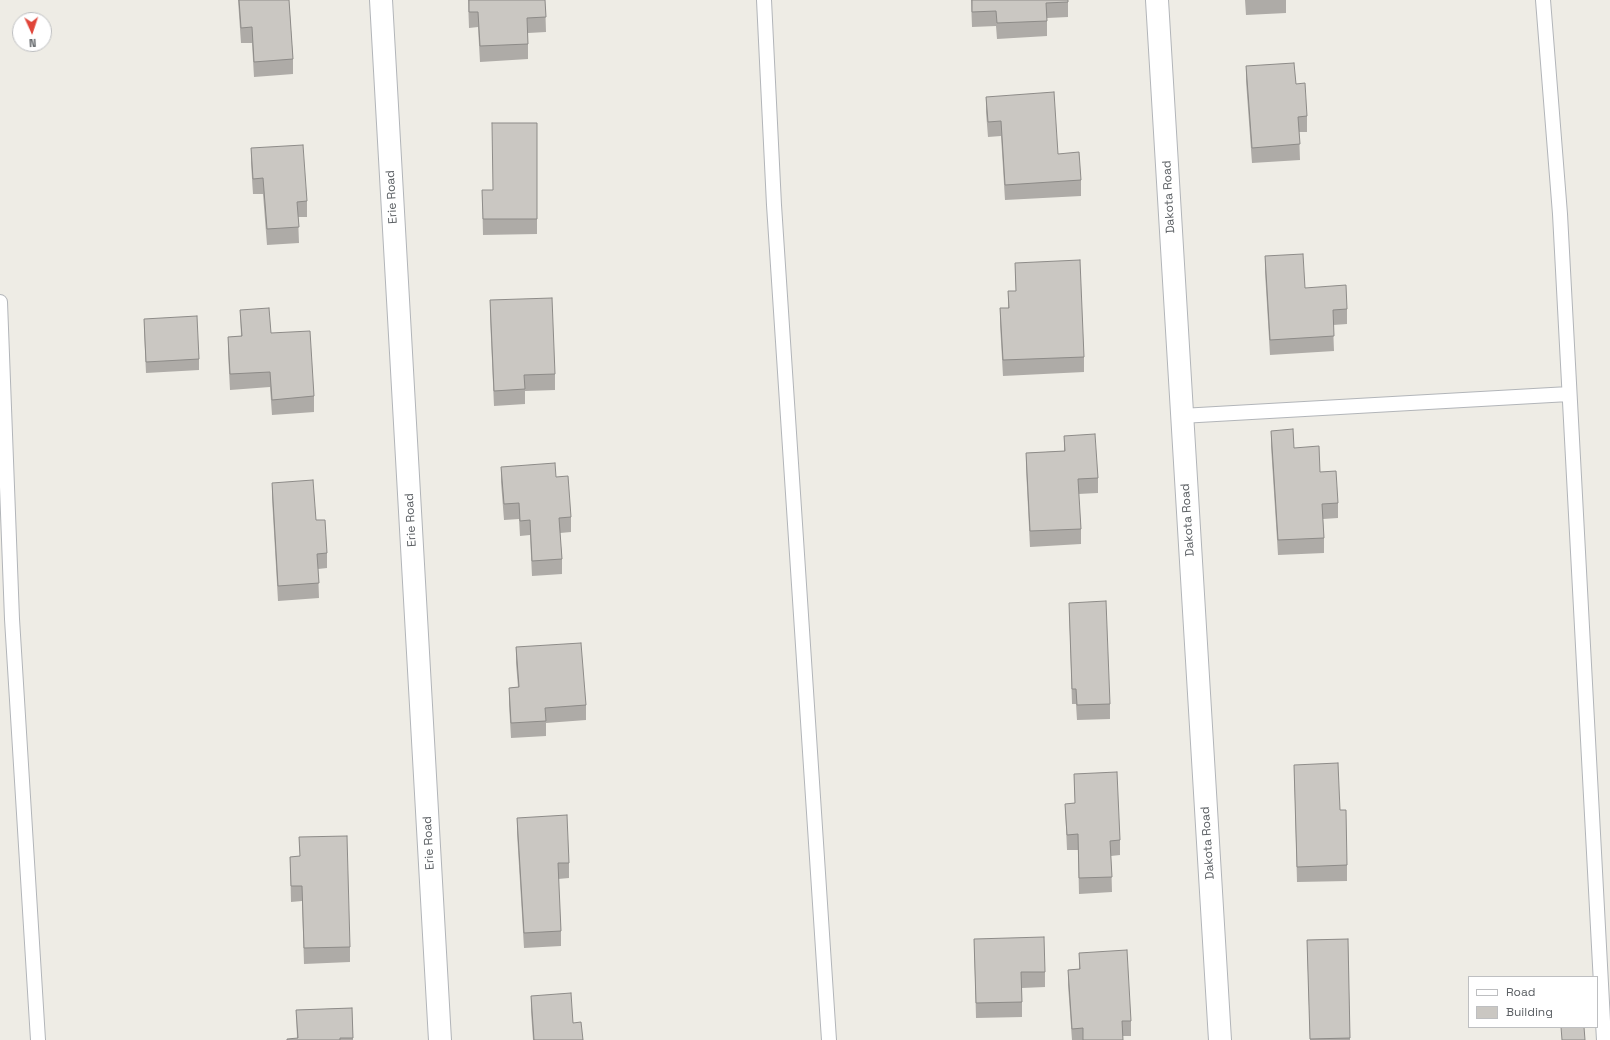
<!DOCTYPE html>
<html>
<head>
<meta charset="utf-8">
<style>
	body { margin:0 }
	#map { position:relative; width:1610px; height:1040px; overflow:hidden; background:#eeece5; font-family:"Space Grotesk",sans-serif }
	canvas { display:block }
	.legend { position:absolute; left:1468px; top:976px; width:130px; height:52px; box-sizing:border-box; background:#fff; border:1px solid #bebfc1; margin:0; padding:5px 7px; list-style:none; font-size:12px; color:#5c6064 }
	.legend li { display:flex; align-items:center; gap:8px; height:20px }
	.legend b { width:20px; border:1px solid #bebfc1 }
	.north { position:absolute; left:12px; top:12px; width:40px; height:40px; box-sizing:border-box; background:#fff; border:1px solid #bebfc1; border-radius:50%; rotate:177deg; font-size:11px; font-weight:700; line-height:16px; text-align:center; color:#5c6064 }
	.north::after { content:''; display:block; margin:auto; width:14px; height:18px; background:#e04539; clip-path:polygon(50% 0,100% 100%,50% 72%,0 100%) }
</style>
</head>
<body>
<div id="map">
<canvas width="1610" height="1040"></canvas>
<ul class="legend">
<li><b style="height:5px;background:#fff"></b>Road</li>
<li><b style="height:11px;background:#cac7c2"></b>Building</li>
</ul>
<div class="north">N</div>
</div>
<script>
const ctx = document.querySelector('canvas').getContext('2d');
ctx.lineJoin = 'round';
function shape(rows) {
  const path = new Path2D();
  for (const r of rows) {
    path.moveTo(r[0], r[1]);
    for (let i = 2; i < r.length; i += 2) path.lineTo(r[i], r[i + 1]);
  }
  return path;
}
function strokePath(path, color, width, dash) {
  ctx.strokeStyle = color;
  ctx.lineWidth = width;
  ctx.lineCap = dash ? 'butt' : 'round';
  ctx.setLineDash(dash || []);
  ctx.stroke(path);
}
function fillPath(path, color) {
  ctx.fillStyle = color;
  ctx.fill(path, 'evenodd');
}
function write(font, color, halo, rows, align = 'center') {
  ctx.font = font + ' "Space Grotesk",sans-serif';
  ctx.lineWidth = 4;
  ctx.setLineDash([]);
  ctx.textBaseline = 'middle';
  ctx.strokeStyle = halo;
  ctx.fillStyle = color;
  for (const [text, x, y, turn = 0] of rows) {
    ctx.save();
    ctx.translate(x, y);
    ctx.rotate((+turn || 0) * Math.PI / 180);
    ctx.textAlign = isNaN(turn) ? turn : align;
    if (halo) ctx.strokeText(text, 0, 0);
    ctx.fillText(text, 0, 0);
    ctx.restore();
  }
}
const service = shape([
	[764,0,774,205,829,1040],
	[1543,0,1560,214,1604,1040],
	[0,302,12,619,38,1040],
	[1181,416,1569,394]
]);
const minor = shape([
	[381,0,440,1040],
	[1157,0,1220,1040]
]);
const wall = shape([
	[238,0,289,0,293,59,293,74,254,77,252,43,241,43],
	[468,0,545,0,546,32,528,33,528,59,480,62,478,27,469,28],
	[971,0,1068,0,1068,17,1047,18,1047,36,997,39,996,26,972,27],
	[1245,0,1286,0,1286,13,1246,15],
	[1246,66,1296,84,1307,116,1307,132,1299,132,1300,160,1252,163,1246,81],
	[986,97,1058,154,1081,180,1081,196,1005,200,1001,136,988,137,986,112],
	[537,123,537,234,483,235,482,190,493,190],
	[251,148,307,201,307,217,298,217,299,243,267,245,263,194,253,194,251,163],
	[1265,256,1305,288,1347,309,1347,324,1333,325,1334,351,1270,355,1265,272],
	[1015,263,1084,357,1084,372,1003,376,1000,324,1000,308,1008,308,1008,291,1016,291],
	[490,300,555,374,555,390,525,391,525,404,494,406,490,316],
	[240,310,271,333,314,396,314,412,272,415,270,387,230,390,228,352,228,337,241,336],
	[144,319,199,359,199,370,146,373,144,329],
	[1271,431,1294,448,1320,472,1338,503,1338,518,1323,519,1324,538,1324,553,1278,555,1271,446],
	[1064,436,1098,478,1098,493,1078,494,1081,529,1081,544,1030,547,1026,468,1026,453,1064,451],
	[501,467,556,477,571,517,571,532,560,533,562,559,562,574,532,576,530,535,520,536,519,519,504,520,501,482],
	[272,483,316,520,327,553,327,568,318,569,319,598,278,601,272,498],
	[1069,603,1110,704,1110,719,1077,720,1076,704,1072,704],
	[516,647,586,705,586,720,546,723,546,736,511,738,509,704,509,688,518,687,516,663],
	[1294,765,1340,810,1347,865,1347,881,1297,882],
	[1074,774,1120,840,1120,855,1111,856,1112,892,1079,894,1078,850,1067,850,1065,804,1075,803],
	[517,818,569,863,569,878,558,879,561,931,561,946,524,948,517,833],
	[299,837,350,947,350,962,304,964,302,901,291,902,290,857,300,856],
	[974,939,1045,972,1045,987,1022,988,1022,1017,976,1018],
	[1348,939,1350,1040,1310,1040,1307,940],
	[1079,953,1131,1021,1131,1036,1123,1036,1123,1040,1072,1040,1068,985,1068,970,1079,969],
	[531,996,573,1023,583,1040,533,1040,531,1011],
	[352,1008,353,1040,287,1040,297,1038,296,1010]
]);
const building = shape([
	[239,0,289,0,293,59,254,62,252,27,241,28,239,0],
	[469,0,545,0,546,17,527,18,528,44,480,46,478,12,469,12,469,0],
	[972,0,1068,0,1068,2,1046,3,1047,21,997,23,996,11,972,12,972,0],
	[1294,63,1296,84,1305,83,1307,116,1298,117,1300,144,1252,148,1246,66,1294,63],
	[1054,92,1058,154,1079,152,1081,180,1005,185,1001,121,988,122,986,97,1054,92],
	[492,123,537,123,537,219,483,219,482,190,493,190,492,123],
	[303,145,307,201,297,202,299,227,267,229,263,178,253,179,251,148,303,145],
	[1303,254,1305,288,1346,285,1347,309,1333,310,1334,336,1270,340,1265,256,1303,254],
	[1080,260,1084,357,1003,360,1000,308,1009,308,1008,291,1016,291,1015,263,1080,260],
	[552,298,555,374,524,375,525,389,494,391,490,300,552,298],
	[269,308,271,333,310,331,314,396,272,400,270,372,230,374,228,337,242,336,240,310,269,308],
	[197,316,199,359,146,362,144,319,197,316],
	[1293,429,1294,448,1319,446,1320,472,1336,471,1338,503,1322,504,1324,538,1278,540,1271,431,1293,429],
	[1095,434,1098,478,1078,479,1081,529,1030,531,1026,453,1065,451,1064,436,1095,434],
	[555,463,556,477,568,476,571,517,559,518,562,559,532,561,530,520,520,521,519,503,504,504,501,467,555,463],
	[313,480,316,520,325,520,327,553,317,554,319,583,278,586,272,483,313,480],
	[1106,601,1110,704,1077,705,1076,689,1072,689,1069,603,1106,601],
	[581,643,586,705,545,708,546,721,511,723,509,688,519,687,516,647,581,643],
	[1338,763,1340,810,1346,810,1347,865,1297,867,1294,765,1338,763],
	[1117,772,1120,840,1110,841,1112,877,1079,878,1078,834,1067,835,1065,804,1075,803,1074,774,1117,772],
	[567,815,569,863,558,863,561,931,524,933,517,818,567,815],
	[347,836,350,947,304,948,302,886,291,886,290,857,300,856,299,837,347,836],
	[1044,937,1045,972,1021,972,1022,1002,976,1003,974,939,1044,937],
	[1348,939,1350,1038,1310,1039,1307,940,1348,939],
	[1127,950,1131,1021,1122,1021,1123,1040,1083,1040,1083,1028,1072,1029,1068,970,1080,969,1079,953,1127,950],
	[571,993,573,1023,581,1022,583,1040,534,1040,531,996,571,993],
	[352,1008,353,1038,340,1038,340,1040,287,1040,287,1039,298,1038,296,1010,352,1008],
	[1561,1027,1584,1027,1585,1040,1562,1040,1561,1027]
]);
const streetNames = [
	["Erie Road",392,197,-93],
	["Dakota Road",1169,197,-93],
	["Erie Road",411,520,-93],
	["Dakota Road",1188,520,-94],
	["Erie Road",429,843,-93],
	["Dakota Road",1208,843,-94]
];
strokePath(service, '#b2b5b9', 16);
strokePath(minor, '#b2b5b9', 24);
strokePath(service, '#fff', 14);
strokePath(minor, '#fff', 22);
fillPath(wall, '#aeaba7');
fillPath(building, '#cac7c2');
strokePath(building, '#8d8b88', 1);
write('12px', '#5c6064', '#fff', streetNames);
</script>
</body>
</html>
